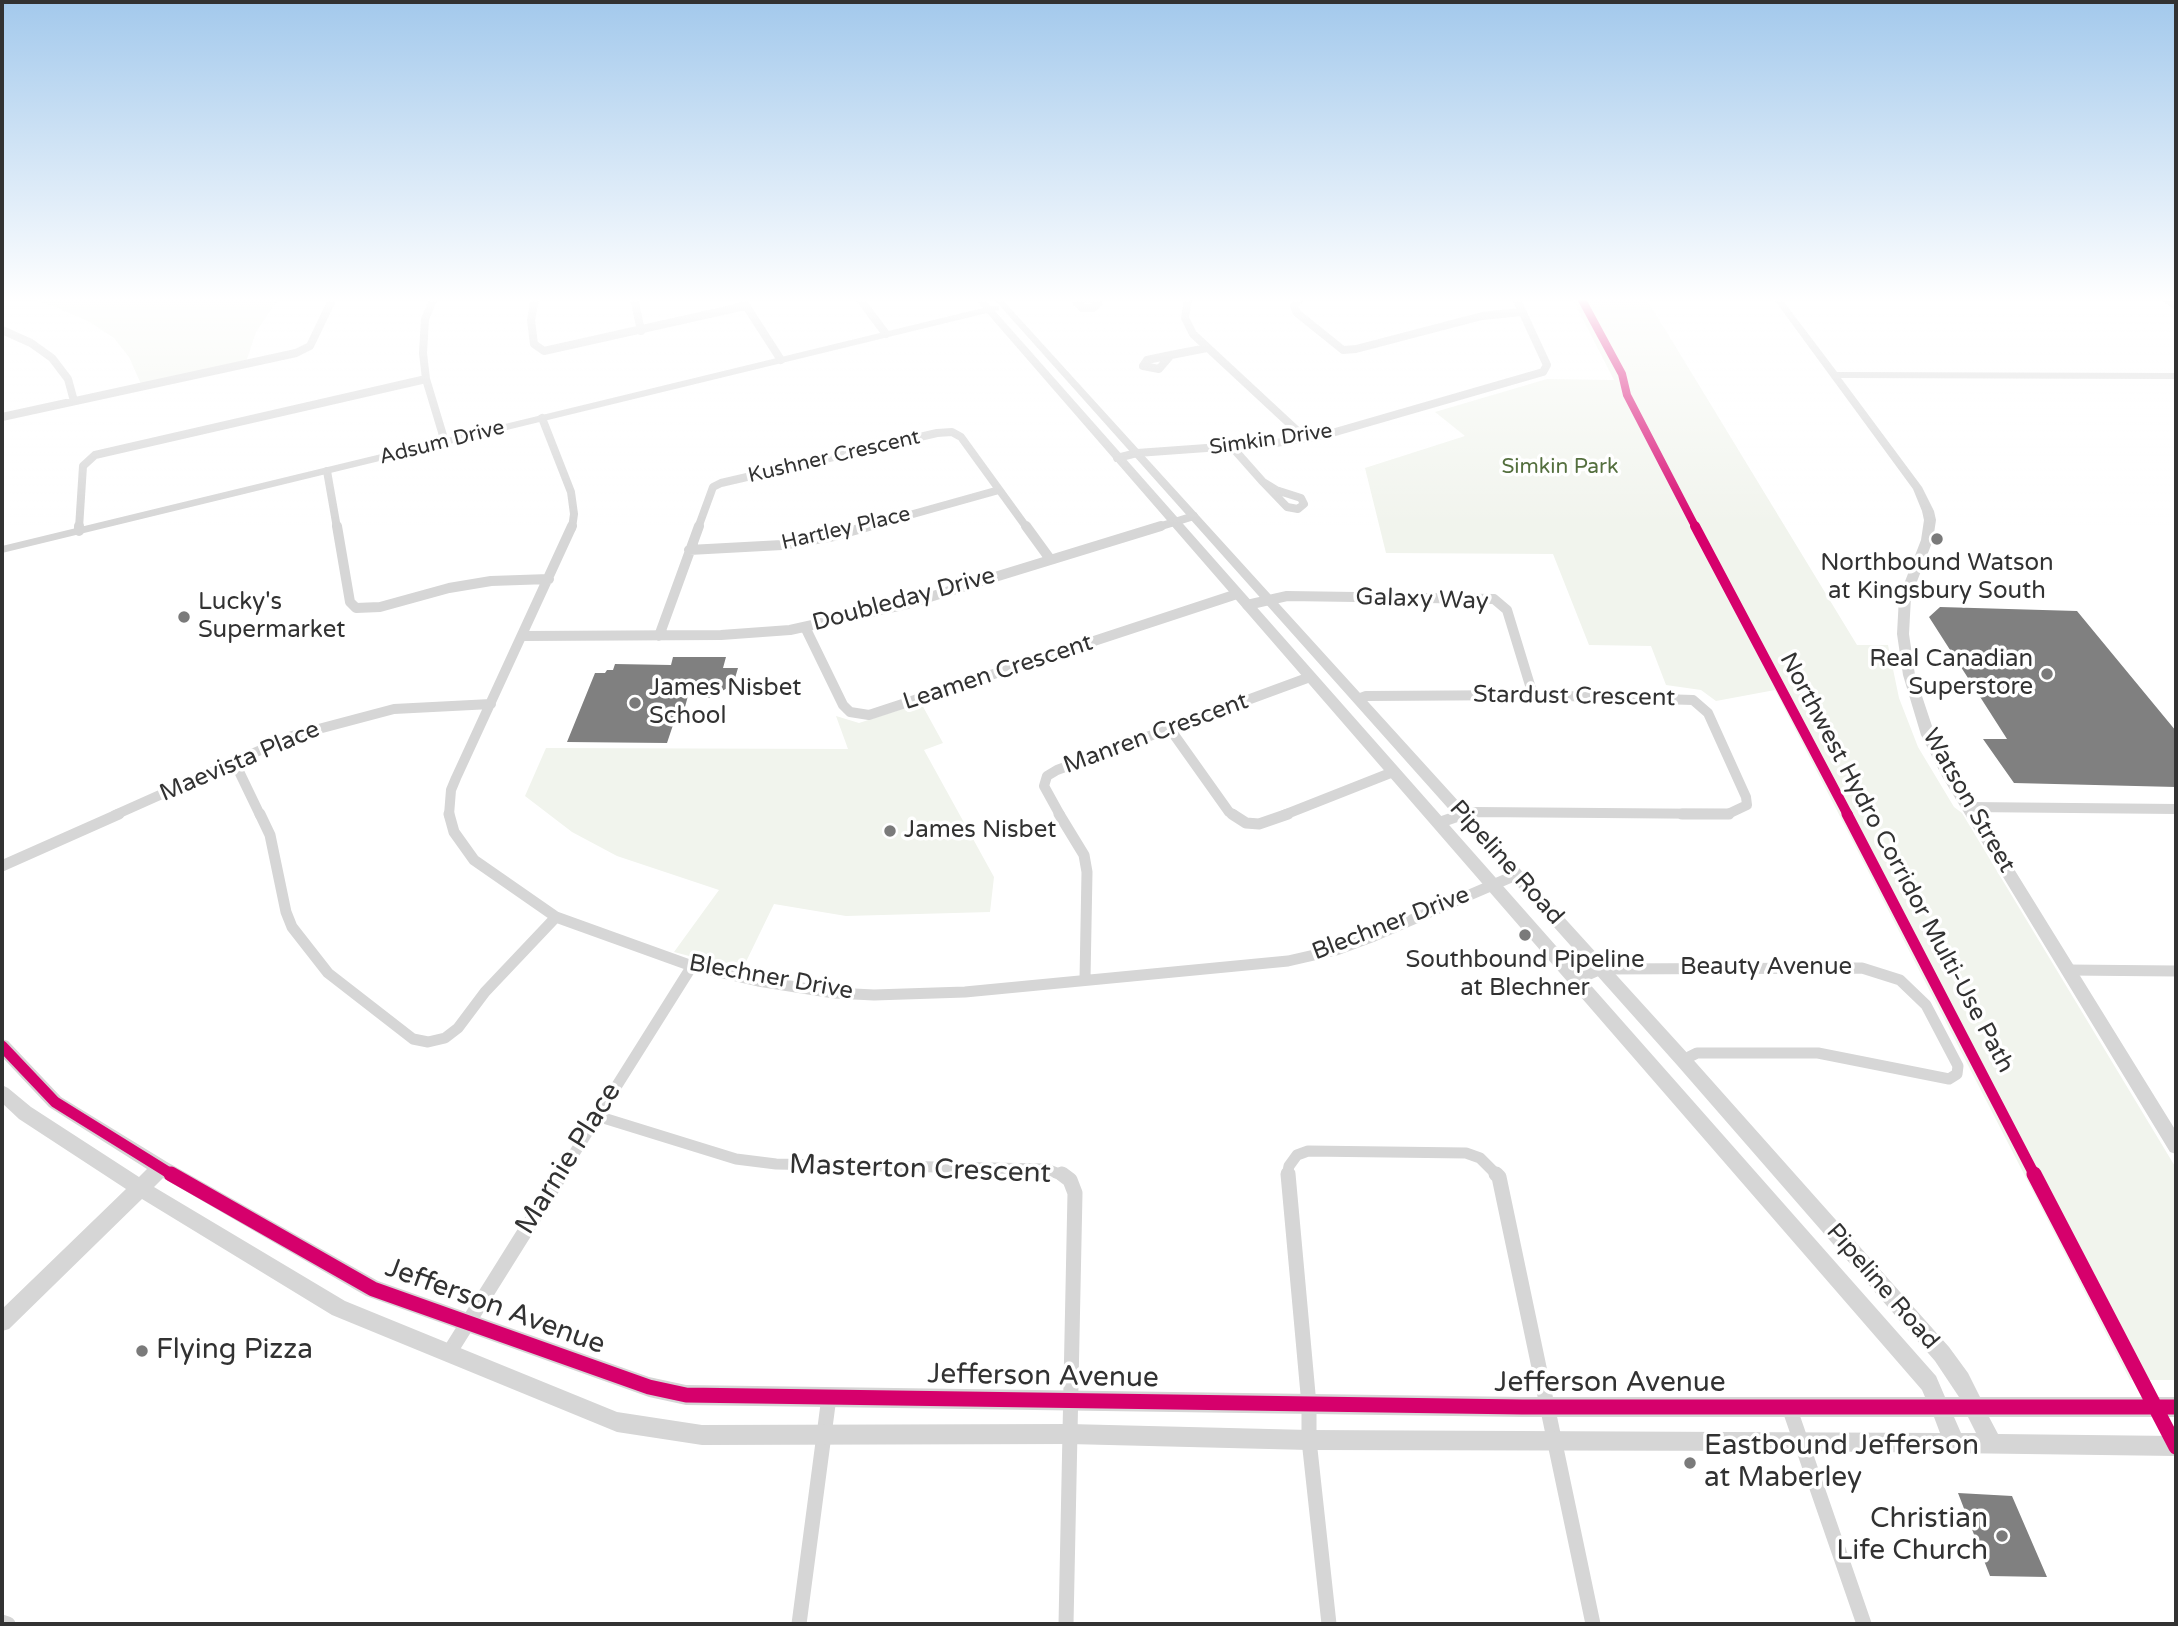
<!DOCTYPE html>
<html>
<head>
<meta charset="utf-8">
<style>
	body { margin:0 }
	#map { position:relative; width:2178px; height:1626px; overflow:hidden; background:#fff; font-family:"Varela Round",sans-serif }
	canvas { display:block }
	.frame { position:absolute; inset:0; border:4px solid #323232; pointer-events:none }
</style>
</head>
<body>
<div id="map">
<canvas width="2178" height="1626"></canvas>
<div class="frame"></div>
</div>
<script>
const ctx = document.querySelector('canvas').getContext('2d');
ctx.lineJoin = 'round';
function fillPath(path, color) {
  ctx.fillStyle = color;
  ctx.fill(path, 'evenodd');
}
function shape(rows) {
  const path = new Path2D();
  for (const r of rows) {
    path.moveTo(r[0], r[1]);
    for (let i = 2; i < r.length; i += 2) path.lineTo(r[i], r[i + 1]);
  }
  return path;
}
function strokePath(path, color, width, dash) {
  ctx.strokeStyle = color;
  ctx.lineWidth = width;
  ctx.lineCap = dash ? 'butt' : 'round';
  ctx.setLineDash(dash || []);
  ctx.stroke(path);
}
function write(font, color, halo, rows, align = 'center') {
  ctx.font = font + ' "Varela Round",sans-serif';
  ctx.lineWidth = 7;
  ctx.setLineDash([]);
  ctx.textBaseline = 'middle';
  ctx.strokeStyle = halo;
  ctx.fillStyle = color;
  for (const [text, x, y, turn = 0] of rows) {
    ctx.save();
    ctx.translate(x, y);
    ctx.rotate((+turn || 0) * Math.PI / 180);
    ctx.textAlign = isNaN(turn) ? turn : align;
    if (halo) ctx.strokeText(text, 0, 0);
    ctx.fillText(text, 0, 0);
    ctx.restore();
  }
}
const green = shape([
	[36,298,279,298,256,332,246,362,141,384,129,357,114,338,88,321,35,299],
	[1572,298,1646,298,1857,645,1888,645,1899,698,1918,747,1954,807,1962,813,2176,1168,2176,1380,2130,1380,1775,690,1716,701,1701,690,1666,685,1651,646,1589,645,1553,554,1386,553,1365,468,1465,436,1435,412,1547,379,1614,380],
	[921,703,943,743,924,750,994,877,990,912,846,916,774,904,742,970,674,952,719,890,617,856,572,832,525,796,546,748,848,749,836,716,859,723]
]);
const building = shape([
	[1940,607,2077,611,2176,731,2176,787,2014,783,1983,739,2007,739,1929,617],
	[673,657,726,657,723,668,738,668,733,685,709,698,702,692,689,692,685,707,679,707,667,743,567,742,595,673,605,673,607,670,613,670,615,664,671,665],
	[1958,1493,2012,1496,2047,1577,1990,1576]
]);
const minorFar3 = shape([
	[434,298,425,319,423,353,426,379,445,442],
	[535,298,531,320,534,344,544,351,745,306],
	[634,298,641,331],
	[741,298,781,360],
	[859,298,886,334],
	[1082,298,1093,299,1098,304,1093,308,1082,308,1077,303,1083,299],
	[1188,298,1185,318,1193,334,1305,438],
	[1300,298,1294,306,1297,313,1343,350,1356,349,1482,316,1522,312],
	[2,330,31,343,52,358,68,379,74,401],
	[1171,355,1159,369,1143,366,1147,360,1171,355],
	[1171,355,1207,348],
	[2,417,296,353,310,346,333,298],
	[542,418,571,492,574,514,572,528],
	[1232,447,1263,482],
	[1117,458,1137,453,1276,443,1325,435,1543,372,1547,365,1516,298],
	[327,471,337,528],
	[1263,482,1276,490,1301,498,1304,504,1298,509,1287,507,1263,482],
	[79,528,83,466,95,455,426,379],
	[698,528,713,487,721,483,937,433,952,432,961,437,1027,528],
	[863,528,999,490],
	[1155,528,1194,516]
]);
const minorFar2 = shape([
	[337,526,350,602,356,608,380,607,449,588,491,581,549,579],
	[1026,526,1050,559],
	[79,531,79,526],
	[689,550,782,545,834,536,869,526],
	[1247,605,1287,596,1494,599,1507,610,1533,695],
	[805,627,843,705,850,712,869,715,1237,594],
	[523,636,721,635,790,630,907,604,1161,526],
	[659,636,699,526],
	[1358,699,1366,696,1533,695,1693,700,1708,713,1746,797,1747,805,1728,814,1475,812,1458,815],
	[1170,729,1229,812,1234,815],
	[234,761,260,815],
	[1969,807,2176,809],
	[115,815,292,736,394,709,491,704],
	[449,815,451,790,456,778,572,526],
	[1060,815,1044,786,1047,776,1057,770,1310,677],
	[1284,815,1393,772]
]);
const minorFar1 = shape([
	[260,814,270,835,286,912,292,927,328,973,413,1039,428,1042,445,1038,458,1028,485,992,556,917],
	[449,814,454,832,474,860,556,917,692,966,758,981,834,993,874,995,965,992,1288,961,1336,950,1374,936,1516,875],
	[1059,814,1084,855,1087,872,1085,979],
	[1232,814,1246,823,1259,824,1288,814],
	[1682,814,1729,814],
	[1438,823,1464,814],
	[2,866,119,814],
	[2068,970,2176,971],
	[1576,980,1601,969,1862,968,1900,980,1926,1005,1958,1066,1957,1074,1949,1079,1818,1053,1697,1053,1683,1060],
	[597,1116,736,1159,776,1164,1046,1169,1064,1176],
	[560,1176,692,966],
	[1287,1176,1289,1166,1297,1155,1308,1151,1466,1153,1480,1158,1498,1176]
]);
const minor = shape([
	[1062,1174,1070,1180,1075,1193,1066,1624],
	[1288,1174,1309,1405,1309,1440,1329,1624],
	[1496,1174,1499,1177,1593,1624],
	[449,1353,561,1174],
	[1789,1407,1864,1624],
	[2,1622,8,1624],
	[799,1624,829,1397]
]);
const tertiary = shape([
	[975,298,983,298,991,306,999,306,999,310,995,311,1936,1376,1945,1397,1959,1397,1935,1361,1677,1065,993,298,1001,298,1689,1055,1949,1347,1968,1373,1980,1397,2176,1397,2176,1417,1989,1417,1998,1434,2176,1436,2176,1456,1800,1451,1309,1450,1069,1444,702,1445,617,1432,332,1315,142,1199,9,1329,2,1331,2,1309,126,1189,19,1119,2,1103,2,1085,8,1088,31,1107,139,1177,147,1169,49,1107,2,1057,2,1039,8,1041,61,1097,167,1162,378,1281,649,1377,686,1385,1522,1397,1925,1397,1922,1390,987,313,2,553,2,546,983,308,975,298],
	[163,1178,366,1296,649,1397,686,1405,1522,1417,1934,1417,1940,1433,1309,1430,1069,1424,702,1425,617,1412,345,1301,154,1187,163,1178],
	[1954,1417,1968,1417,1976,1433,1961,1433,1954,1417],
	[1773,298,1781,298,1837,372,2176,373,2176,379,1841,378,1922,487,1934,511,1936,520,1933,540,1911,597,1909,634,1915,675,1935,735,1954,772,2176,1131,2176,1154,2170,1152,1943,778,1921,735,1903,675,1897,634,1899,597,1921,540,1924,520,1922,511,1913,489,1773,298]
]);
const primary = shape([
	[2159,298,2171,298,2176,302,2176,311,2159,298]
]);
const cyclewayFar3 = shape([
	[1581,298,1622,374,1627,395,1696,528]
]);
const cyclewayFar2 = shape([
	[1695,526,1848,815]
]);
const cyclewayFar1 = shape([
	[1847,814,2035,1176],
	[2,1046,55,1102,174,1176]
]);
const cycleway = shape([
	[171,1174,373,1289,649,1387,686,1395,1522,1407,2176,1407],
	[2034,1174,2176,1447]
]);
const markers = [
	[1937,539,7,"#7a7a7a"],
	[184,617,7,"#7a7a7a"],
	[2047,674,7,"#7a7a7a"],
	[635,703,7,"#7a7a7a"],
	[890,831,7,"#7a7a7a"],
	[1525,935,7,"#7a7a7a"],
	[142,1351,7,"#7a7a7a"],
	[1690,1463,7,"#7a7a7a"],
	[2002,1536,7,"#7a7a7a"]
];
const farStreetnames = [
	["Simkin Drive",1271,440,-8],
	["Adsum Drive",442,443,-14],
	["Kushner Crescent",834,457,-13],
	["Hartley Place",846,529,-13]
];
const farParknames = [
	["Simkin Park",1560,467]
];
const poiNames = [
	["Northbound Watson",1937,564,"center"],
	["at Kingsbury South",1937,592,"center"],
	["Lucky's",198,603],
	["Supermarket",198,631],
	["Real Canadian",2033,660,"right"],
	["Superstore",2033,688,"right"],
	["James Nisbet",649,689],
	["School",649,717],
	["James Nisbet",904,831],
	["Southbound Pipeline",1525,961,"center"],
	["at Blechner",1525,989,"center"]
];
const streetNames = [
	["Doubleday Drive",904,600,-15],
	["Galaxy Way",1422,600,2],
	["Leamen Crescent",998,673,-18],
	["Stardust Crescent",1574,697,1],
	["Manren Crescent",1156,734,-20],
	["Maevista Place",240,762,-23],
	["Watson Street",1968,801,60],
	["Pipeline Road",1506,863,48],
	["Northwest Hydro Corridor Multi-Use Path",1896,863,62],
	["Blechner Drive",1391,924,-21],
	["Beauty Avenue",1766,968],
	["Blechner Drive",771,978,10],
	["Pipeline Road",1882,1287,49]
];
const nearStreetnames = [
	["Marnie Place",569,1159,-58],
	["Masterton Crescent",920,1170,2],
	["Jefferson Avenue",495,1307,20],
	["Jefferson Avenue",1043,1377,1],
	["Jefferson Avenue",1610,1384]
];
const nearPoinames = [
	["Flying Pizza",156,1351],
	["Eastbound Jefferson",1704,1447],
	["at Maberley",1704,1479],
	["Christian",1988,1520,"right"],
	["Life Church",1988,1552,"right"]
];
fillPath(green, '#f1f4ed');
fillPath(building, '#808080');
strokePath(minorFar3, '#d6d6d6', 8);
strokePath(minorFar2, '#d6d6d6', 10);
strokePath(minorFar1, '#d6d6d6', 11);
strokePath(minor, '#d6d6d6', 15);
fillPath(tertiary, '#d6d6d6');
fillPath(primary, '#c9c9c9');
strokePath(cyclewayFar3, '#d6006c', 8);
strokePath(cyclewayFar2, '#d6006c', 10);
strokePath(cyclewayFar1, '#d6006c', 11);
strokePath(cycleway, '#d6006c', 15);
const sky = ctx.createLinearGradient(0, 0, 0, 525);
sky.addColorStop(0, '#a3c9ec');
sky.addColorStop(0.57, '#fff');
sky.addColorStop(1, '#ffffff00');
ctx.fillStyle = sky;
ctx.fillRect(0, 0, 2178, 525);
for (const [x, y, r, color] of markers) {
  const dot = new Path2D();
  dot.arc(x, y, r, 0, 2 * Math.PI);
  ctx.fillStyle = color;
  ctx.fill(dot);
  strokePath(dot, '#fff', 2.5);
}
write('21px', '#323232', '#fff', farStreetnames);
write('21px', '#546f3e', '#fff', farParknames);
write('24px', '#323232', '#fff', poiNames, 'left');
write('24px', '#323232', '#fff', streetNames);
write('28px', '#323232', '#fff', nearStreetnames);
write('28px', '#323232', '#fff', nearPoinames, 'left');
</script>
</body>
</html>
